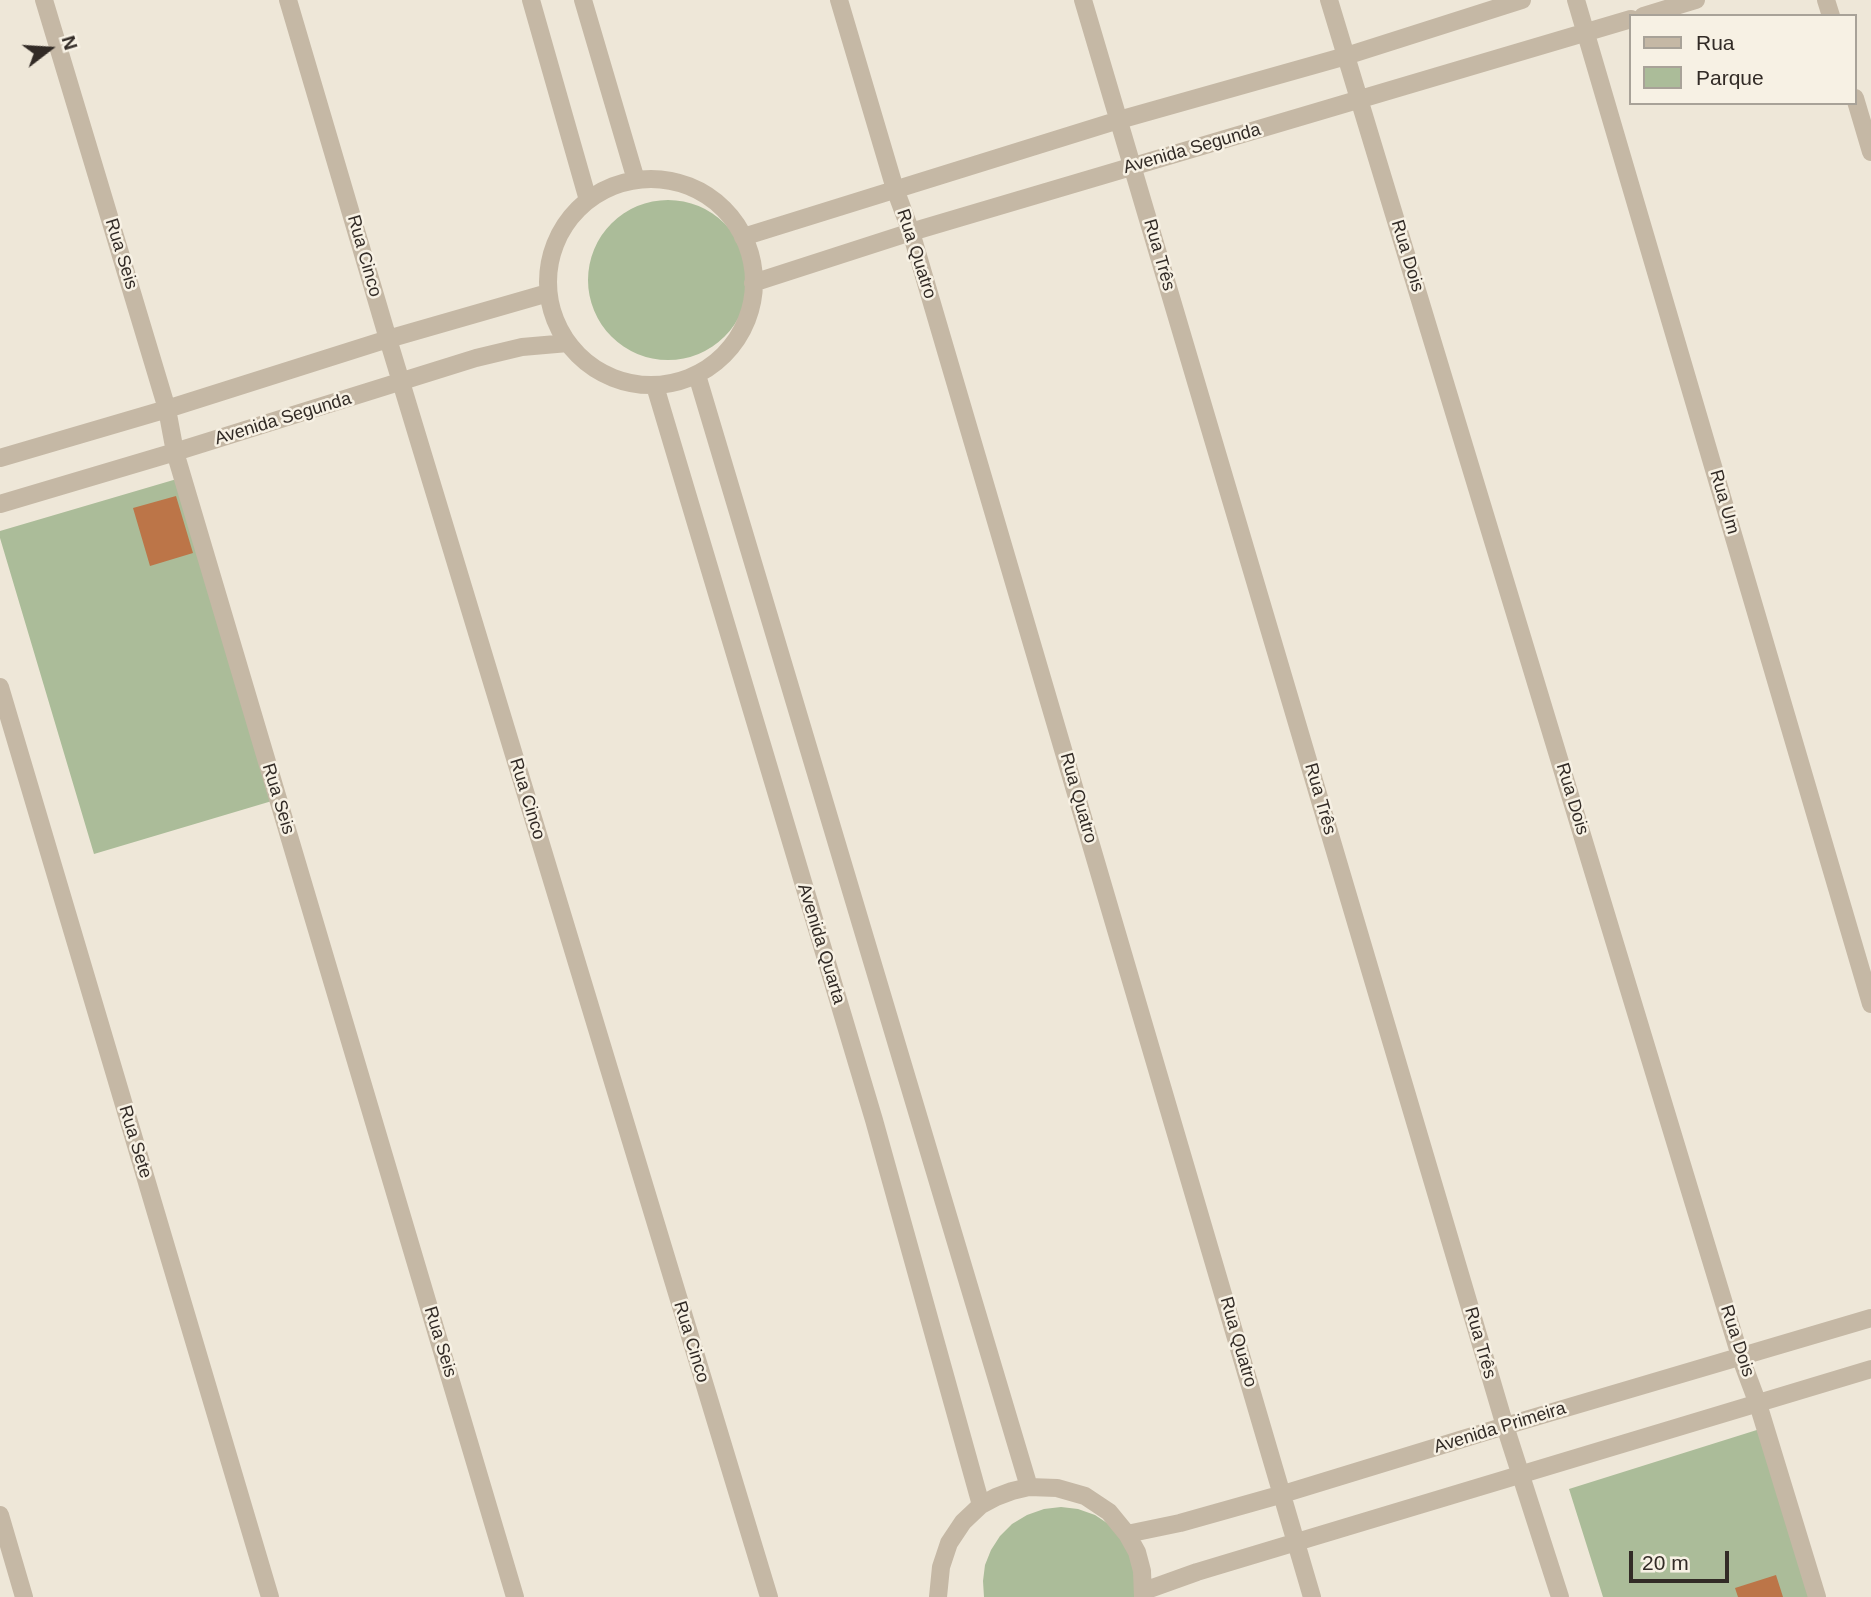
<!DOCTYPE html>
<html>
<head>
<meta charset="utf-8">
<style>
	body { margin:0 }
	#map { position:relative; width:1871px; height:1597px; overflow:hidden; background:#eee7d8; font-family:Helvetica,sans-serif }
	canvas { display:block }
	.legend { position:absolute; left:1629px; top:14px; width:228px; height:91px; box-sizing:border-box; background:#f7f1e4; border:2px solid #a8a298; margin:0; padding:9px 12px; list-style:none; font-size:21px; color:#322b26 }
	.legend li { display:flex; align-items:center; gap:14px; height:35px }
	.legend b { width:35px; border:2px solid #a8a298 }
	.north { position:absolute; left:14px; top:14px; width:70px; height:70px; -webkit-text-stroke:5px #f7f1e4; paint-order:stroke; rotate:73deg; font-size:19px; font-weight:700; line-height:28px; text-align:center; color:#322b26 }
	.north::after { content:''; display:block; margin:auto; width:24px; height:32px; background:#322b26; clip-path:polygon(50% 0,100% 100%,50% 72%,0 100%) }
	.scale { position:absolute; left:1629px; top:1551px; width:100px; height:32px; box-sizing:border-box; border:4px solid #322b26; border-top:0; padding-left:9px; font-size:21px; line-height:24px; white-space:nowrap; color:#322b26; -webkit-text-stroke:5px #f7f1e4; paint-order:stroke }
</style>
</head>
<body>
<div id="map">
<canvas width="1871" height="1597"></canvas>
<ul class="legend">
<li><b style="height:9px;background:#c5b8a5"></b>Rua</li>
<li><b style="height:19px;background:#abbc99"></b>Parque</li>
</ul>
<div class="north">N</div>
<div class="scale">20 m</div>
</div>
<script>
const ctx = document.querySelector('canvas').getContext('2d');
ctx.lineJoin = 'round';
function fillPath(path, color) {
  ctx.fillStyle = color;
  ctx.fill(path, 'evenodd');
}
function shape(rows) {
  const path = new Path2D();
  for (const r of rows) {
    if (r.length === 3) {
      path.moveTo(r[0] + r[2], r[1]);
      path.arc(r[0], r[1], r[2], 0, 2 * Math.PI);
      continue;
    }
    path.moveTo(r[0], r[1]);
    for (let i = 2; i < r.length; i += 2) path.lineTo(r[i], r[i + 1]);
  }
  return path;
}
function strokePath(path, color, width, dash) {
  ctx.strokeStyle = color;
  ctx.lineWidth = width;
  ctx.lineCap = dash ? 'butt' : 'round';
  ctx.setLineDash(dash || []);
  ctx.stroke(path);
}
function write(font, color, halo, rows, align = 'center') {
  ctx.font = font + ' Helvetica,sans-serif';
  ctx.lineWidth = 5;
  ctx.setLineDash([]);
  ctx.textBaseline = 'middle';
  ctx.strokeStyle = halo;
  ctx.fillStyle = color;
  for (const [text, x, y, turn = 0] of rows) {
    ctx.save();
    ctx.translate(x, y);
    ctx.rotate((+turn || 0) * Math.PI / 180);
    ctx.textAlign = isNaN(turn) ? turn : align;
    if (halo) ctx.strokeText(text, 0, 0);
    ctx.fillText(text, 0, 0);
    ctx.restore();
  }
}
const green = shape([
	[668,280,80],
	[187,476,282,798,94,854,0,538,0,531],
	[1760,1429,1813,1597,1603,1597,1569,1489],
	[1061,1507,1078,1509,1095,1515,1110,1525,1132,1554,1137,1597,984,1597,983,1581,985,1565,991,1550,1000,1536,1012,1524,1027,1515,1044,1509]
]);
const building = shape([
	[176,496,193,553,150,566,133,508],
	[1776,1575,1783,1597,1738,1597,1735,1588]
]);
const minor = shape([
	[44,0,167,409,175,452,515,1597],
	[288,0,388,339,769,1597],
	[531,0,588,200],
	[583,0,636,180],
	[839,0,895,189,911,232,1312,1597],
	[1083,0,1505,1426,1560,1597],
	[1329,0,1740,1356,1758,1404,1817,1597],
	[1576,0,1871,1004],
	[1826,0,1831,16],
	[1643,16,1696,0],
	[1855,98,1871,152],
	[651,282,103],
	[743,237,1119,120,1346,56,1522,0],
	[753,283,911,232,1631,19],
	[697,375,1029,1487],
	[655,386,874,1120,981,1505],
	[0,458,167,409,388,339,548,293],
	[0,504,175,452,476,358,522,347,568,343],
	[0,687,270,1597],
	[0,1515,24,1597],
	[1127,1534,1180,1523,1283,1494,1505,1426,1871,1318],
	[1144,1591,1197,1572,1871,1369],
	[938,1597,941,1567,949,1543,963,1522,981,1505,996,1497,1012,1491,1029,1487,1057,1488,1085,1496,1109,1512,1127,1534,1137,1552,1142,1571,1143,1597]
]);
const streetNames = [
	["Avenida Segunda",1192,149,-16],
	["Rua Seis",121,254,73],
	["Rua Quatro",916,254,72],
	["Rua Três",1159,255,74],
	["Rua Cinco",364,256,74],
	["Rua Dois",1407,256,73],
	["Avenida Segunda",283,419,-17],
	["Rua Um",1724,502,74],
	["Rua Quatro",1078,798,74],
	["Rua Seis",278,799,73],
	["Rua Cinco",527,799,73],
	["Rua Três",1320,799,74],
	["Rua Dois",1572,799,73],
	["Avenida Quarta",821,944,73],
	["Rua Sete",135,1142,73],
	["Rua Dois",1737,1341,72],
	["Rua Seis",440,1342,73],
	["Rua Cinco",691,1342,73],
	["Rua Quatro",1238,1342,74],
	["Rua Três",1480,1343,74],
	["Avenida Primeira",1500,1428,-17]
];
fillPath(green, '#abbc99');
fillPath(building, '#bc7548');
strokePath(minor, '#c5b8a5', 18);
write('18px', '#322b26', '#f7f1e4', streetNames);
</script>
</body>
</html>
